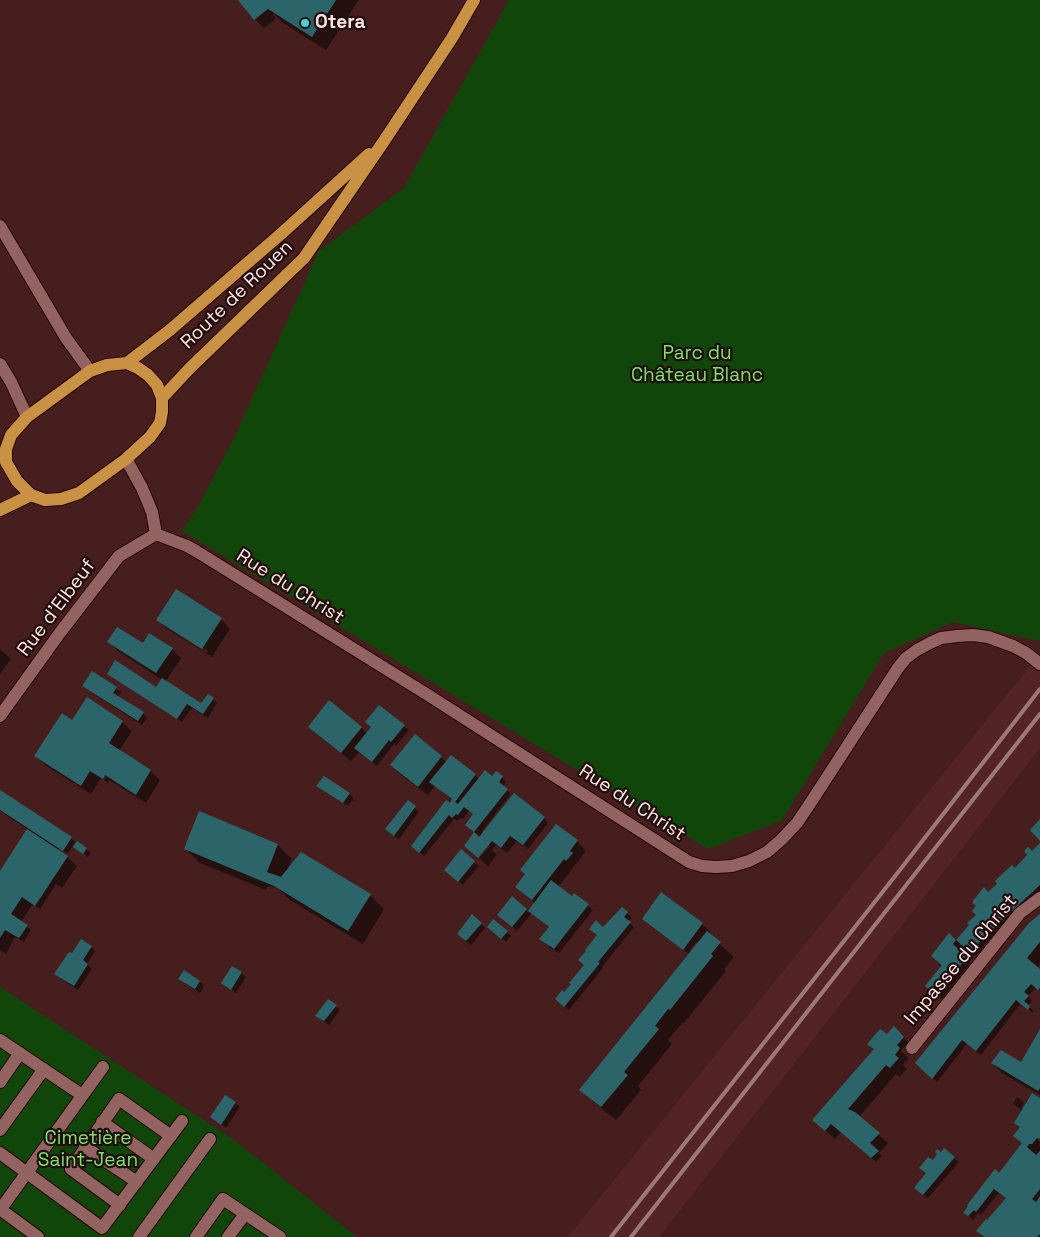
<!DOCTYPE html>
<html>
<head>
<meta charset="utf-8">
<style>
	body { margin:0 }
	canvas { display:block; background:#461e1e }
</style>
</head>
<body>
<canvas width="1040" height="1237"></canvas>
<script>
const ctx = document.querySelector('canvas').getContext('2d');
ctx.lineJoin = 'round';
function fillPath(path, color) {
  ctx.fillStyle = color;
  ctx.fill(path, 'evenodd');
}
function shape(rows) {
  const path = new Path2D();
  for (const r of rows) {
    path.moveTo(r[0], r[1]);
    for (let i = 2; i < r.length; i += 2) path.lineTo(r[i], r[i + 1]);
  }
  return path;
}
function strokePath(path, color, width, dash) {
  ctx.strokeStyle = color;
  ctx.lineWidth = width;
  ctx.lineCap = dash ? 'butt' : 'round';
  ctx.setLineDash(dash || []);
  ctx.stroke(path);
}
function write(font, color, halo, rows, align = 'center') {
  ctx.font = font + ' "Space Grotesk",sans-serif';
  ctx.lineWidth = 4.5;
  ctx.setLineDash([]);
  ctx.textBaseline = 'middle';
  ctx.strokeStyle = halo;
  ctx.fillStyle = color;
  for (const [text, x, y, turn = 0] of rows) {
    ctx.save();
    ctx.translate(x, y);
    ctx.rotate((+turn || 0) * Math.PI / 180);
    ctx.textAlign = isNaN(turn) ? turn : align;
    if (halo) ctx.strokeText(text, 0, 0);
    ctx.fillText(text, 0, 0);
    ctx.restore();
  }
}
const built = shape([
	[1040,654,1040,748,659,1237,568,1237]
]);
const green = shape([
	[509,0,1040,0,1040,641,953,622,884,653,782,820,708,849,182,531,199,505,233,440,319,251,404,188],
	[0,987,234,1140,357,1237,0,1237]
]);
const shadow = shape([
	[240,0,359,0,326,50,283,23,274,14,273,15,276,19,264,28,255,19],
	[158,619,221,619,230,629,212,657,167,629],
	[167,625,208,651,207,653,167,628],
	[109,642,143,645,172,649,181,658,166,681,202,705,213,699,217,703,208,718,192,708,182,722,113,678,108,674,157,688,162,680,118,651],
	[0,649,11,659,0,674],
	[83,686,116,688,121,692,117,697,143,713,147,718,142,725,88,690],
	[380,706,409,730,396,746,394,744,377,766,359,752,351,761,319,736,310,727,362,728,367,733,372,727],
	[73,722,122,722,132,731,119,751,151,771,160,780,146,803,109,780,108,783,104,780,106,776,103,776,102,779,101,778,91,794,45,765,36,756],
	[415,736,447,762,451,756,479,779,502,777,506,782,503,787,511,794,482,831,484,833,530,808,544,818,548,823,528,849,517,841,507,853,496,845,492,850,497,855,488,866,479,858,490,846,480,839,481,837,471,829,474,815,469,811,463,819,461,818,457,821,454,819,424,856,417,850,453,801,435,786,428,795,401,775,392,765],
	[324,778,350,794,354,799,348,806,322,790,317,786],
	[0,792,71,838,75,842,68,854,59,848,58,850,67,857,77,866,62,888,56,884,40,909,32,905,21,922,31,930,24,942,15,937,6,954,0,950,0,873,28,830,0,811],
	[408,801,419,812,399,839,391,834],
	[577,841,586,851,558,887,572,898,579,898,593,910,559,953,550,948,541,938,549,928,532,913,517,931,503,919,513,897,528,912,535,903,517,887],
	[78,843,91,853,88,857,75,847],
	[278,845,292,859,286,872,370,895,384,909,363,944,290,900,279,889,268,886,266,890,200,863,186,849],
	[1040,845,1040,893,985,944,976,956,961,943,956,949,971,962,942,999,931,990,943,965,949,935,956,941,978,916,988,894],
	[473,862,479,866,463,885,450,874],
	[622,908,632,918,628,921,634,927,602,967,603,968,569,1010,561,1003,564,994,585,965,603,929],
	[1040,916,1040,963,1037,968,1040,970,1040,991,1036,988,1028,996,1032,1001,1028,1006,1034,1011,1033,1013,1021,1003,981,1055,967,1044,937,1082,917,1063],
	[648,923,702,924,711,933,710,935,734,957,724,969,726,971,684,1023,683,1022,668,1040,672,1044,638,1086,641,1090,616,1120,595,1103,581,1090,698,944,696,942,688,953],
	[481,924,485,928,471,945,462,938],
	[493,931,507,932,511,936,506,942],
	[91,947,95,951,87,964,92,969,78,990,60,978,56,974,73,955],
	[184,972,200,982,204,986,200,993,184,983,180,979],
	[241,973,246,977,236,993,222,983],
	[328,1001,340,1010,329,1025,317,1016],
	[894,1028,908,1042,901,1051,909,1058,903,1065,907,1069,900,1077,896,1074,859,1117,888,1143,879,1153,882,1156,876,1162,841,1132,835,1139,823,1129,887,1036],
	[1040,1032,1040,1095,1002,1073,993,1063,1021,1063],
	[226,1096,240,1107,226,1128,212,1117],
	[1017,1097,1024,1103,1021,1108,1023,1110,1040,1100,1040,1140,1038,1138,1037,1139,1040,1142,1040,1237,985,1237,987,1222,1007,1199,999,1193,981,1215,978,1213,973,1220,965,1212,1004,1178,1023,1144,1015,1136,1021,1128,1015,1122,1022,1111,1013,1103],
	[944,1150,959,1162,928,1198,920,1193,933,1162]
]);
const building = shape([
	[238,0,336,0,312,37,268,9,254,20],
	[176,589,222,618,202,649,156,620],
	[117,627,143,643,149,633,173,648,156,673,107,642],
	[115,660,156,687,162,678,201,703,208,694,214,698,203,714,187,704,177,719,107,674],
	[92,671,117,687,113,693,144,712,138,721,82,686],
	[87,697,123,721,109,743,151,770,136,795,105,775,103,779,90,771,81,786,34,756,62,713,72,720],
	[329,700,362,727,341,753,308,727],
	[379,705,405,725,391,742,389,740,372,762,354,748,371,727,365,722],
	[415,734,442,756,418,787,390,765],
	[451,755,476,774,455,802,458,804,485,770,492,776,496,771,503,776,499,782,508,789,474,832,465,825,473,814,464,807,458,815,456,814,452,818,449,815,419,853,411,846,446,800,450,803,452,799,429,782],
	[324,776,350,793,343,803,316,786],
	[0,790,72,837,63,851,0,810],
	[514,793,545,817,523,845,510,836,501,848,492,841,478,858,464,846,474,832,479,837],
	[408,800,416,806,394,836,385,829],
	[199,811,278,844,267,872,281,877,301,852,371,894,348,931,274,886,184,849],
	[1040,819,1040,841,1030,830],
	[556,824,578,840,570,851,573,853,566,861,564,859,532,900,515,887,525,874,520,870],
	[27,829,68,856,35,906,22,897,11,914,28,925,19,938,5,930,0,938,0,871],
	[77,841,87,848,83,854,73,847],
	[1040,843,1040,885,981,940,971,953,956,940,969,925,967,923,976,915,972,911,976,906,972,902,984,887,988,892,997,884,995,881,999,877,1012,865,1015,868,1027,855,1024,851,1028,847,1032,851],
	[461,849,475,861,458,882,444,870],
	[551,880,572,896,574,893,589,904,554,949,539,939,549,927,528,911],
	[661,892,703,923,683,950,642,919],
	[512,896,527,909,512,927,497,915],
	[622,907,628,912,624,917,631,922,598,962,600,963,564,1007,555,999,562,990,564,992,571,984,569,983,584,965,578,960,586,951,585,950,597,935,589,929,596,920,603,927],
	[472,914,482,923,466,941,457,934],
	[1040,914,1040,942,1027,958,1040,969,1040,988,1038,990,1031,984,1024,992,1029,996,1024,1001,1030,1006,1028,1010,1016,1000,976,1051,962,1040,932,1079,915,1063,1029,923],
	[493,919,508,931,501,939,487,927],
	[707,931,721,942,711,954,713,956,670,1010,668,1009,655,1026,659,1029,624,1072,628,1075,601,1107,579,1090],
	[949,933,956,940,953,944,967,957,937,996,925,986,942,965,931,956],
	[81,939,92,946,83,960,88,964,74,986,54,974,69,952,72,953],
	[232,966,242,972,231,990,221,983],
	[184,970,200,981,195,989,178,979],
	[328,999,337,1005,324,1021,315,1016],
	[894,1026,904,1037,897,1045,900,1048,895,1055,899,1058,890,1068,886,1065,848,1109,855,1112,880,1133,870,1143,879,1151,871,1158,831,1124,825,1131,812,1120,874,1049,867,1044,880,1029,887,1034],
	[1040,1029,1040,1088,1038,1091,991,1063,1001,1050,1021,1062],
	[1032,1093,1040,1098,1040,1139,1037,1138,1032,1144,1029,1144,1027,1147,1036,1155,1040,1151,1040,1189,1032,1199,1036,1202,1040,1196,1040,1234,1037,1237,985,1237,976,1231,986,1219,987,1220,1006,1198,994,1189,976,1212,974,1210,968,1216,963,1213,968,1206,967,1205,995,1169,999,1173,1022,1143,1013,1136,1020,1127,1014,1123],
	[225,1095,236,1102,221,1125,210,1117],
	[944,1148,955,1157,923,1195,914,1188,926,1173,919,1168,928,1157,933,1160,937,1154,935,1152,937,1149,941,1152]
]);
const lane = shape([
	[0,1040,82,1095],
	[0,1082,20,1053],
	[102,1122,154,1159],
	[0,1130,44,1069],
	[85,1147,137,1182],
	[0,1153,102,1228,182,1121],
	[120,1205,71,1169,119,1099,171,1136],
	[0,1209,38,1237],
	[0,1210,103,1067],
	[139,1237,210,1139],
	[196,1237,223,1199,280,1237],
	[228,1237,245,1214]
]);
const street = shape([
	[0,226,66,338,90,371],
	[0,364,11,382,27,417],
	[126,459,142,488,152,512,156,534],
	[156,534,187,546,196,551,428,695,689,862,702,866,716,867,732,866,749,861,767,852,781,840,797,823,813,799,898,668,906,658,917,650,930,643,941,638,957,636,973,635,988,637,1013,646,1026,653,1040,664],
	[0,716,59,634,119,556,156,534],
	[912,1048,1020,913,1040,898]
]);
const primary = shape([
	[127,363,138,368,148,375,157,385,162,398,162,412,160,423,150,437,126,459,79,493,61,499,45,500,31,495,17,481,6,462,6,449,11,435,27,417,90,371,107,365,127,363],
	[127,363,170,330,282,233,369,154],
	[162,398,190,368,304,258,384,141,452,38,474,0],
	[0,510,31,495]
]);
const rail = shape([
	[611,1237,903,866,1040,689],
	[631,1237,1040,714]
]);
const markers = [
	[305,23,5,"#51ccd4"]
];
const poiNames = [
	["Otera",315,23]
];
const streetNames = [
	["Route de Rouen",237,295,-44],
	["Rue du Christ",290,587,32],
	["Rue d'Elbeuf",57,608,-53],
	["Rue du Christ",632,803,33],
	["Impasse du Christ",961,960,-50]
];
const parkNames = [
	["Parc du",697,354],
	["Château Blanc",697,376],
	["Cimetière",88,1139],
	["Saint-Jean",88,1161]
];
fillPath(built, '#542424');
fillPath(green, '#11460b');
fillPath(shadow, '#0007');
fillPath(building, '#2b6569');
strokePath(lane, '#2a0507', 14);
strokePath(street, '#2a0507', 14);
strokePath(primary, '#2a0507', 14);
strokePath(lane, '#926361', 12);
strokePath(street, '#926361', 12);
strokePath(primary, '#c89143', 12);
strokePath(rail, '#9b7978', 4);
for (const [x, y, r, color] of markers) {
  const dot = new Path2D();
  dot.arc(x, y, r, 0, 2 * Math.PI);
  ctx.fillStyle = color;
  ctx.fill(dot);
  strokePath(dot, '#200e0e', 2);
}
write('bold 19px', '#ffe3e1', '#200e0e', poiNames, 'left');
write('19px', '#ffe3e1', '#200e0e', streetNames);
write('19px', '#7be26f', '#200e0e', parkNames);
</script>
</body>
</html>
